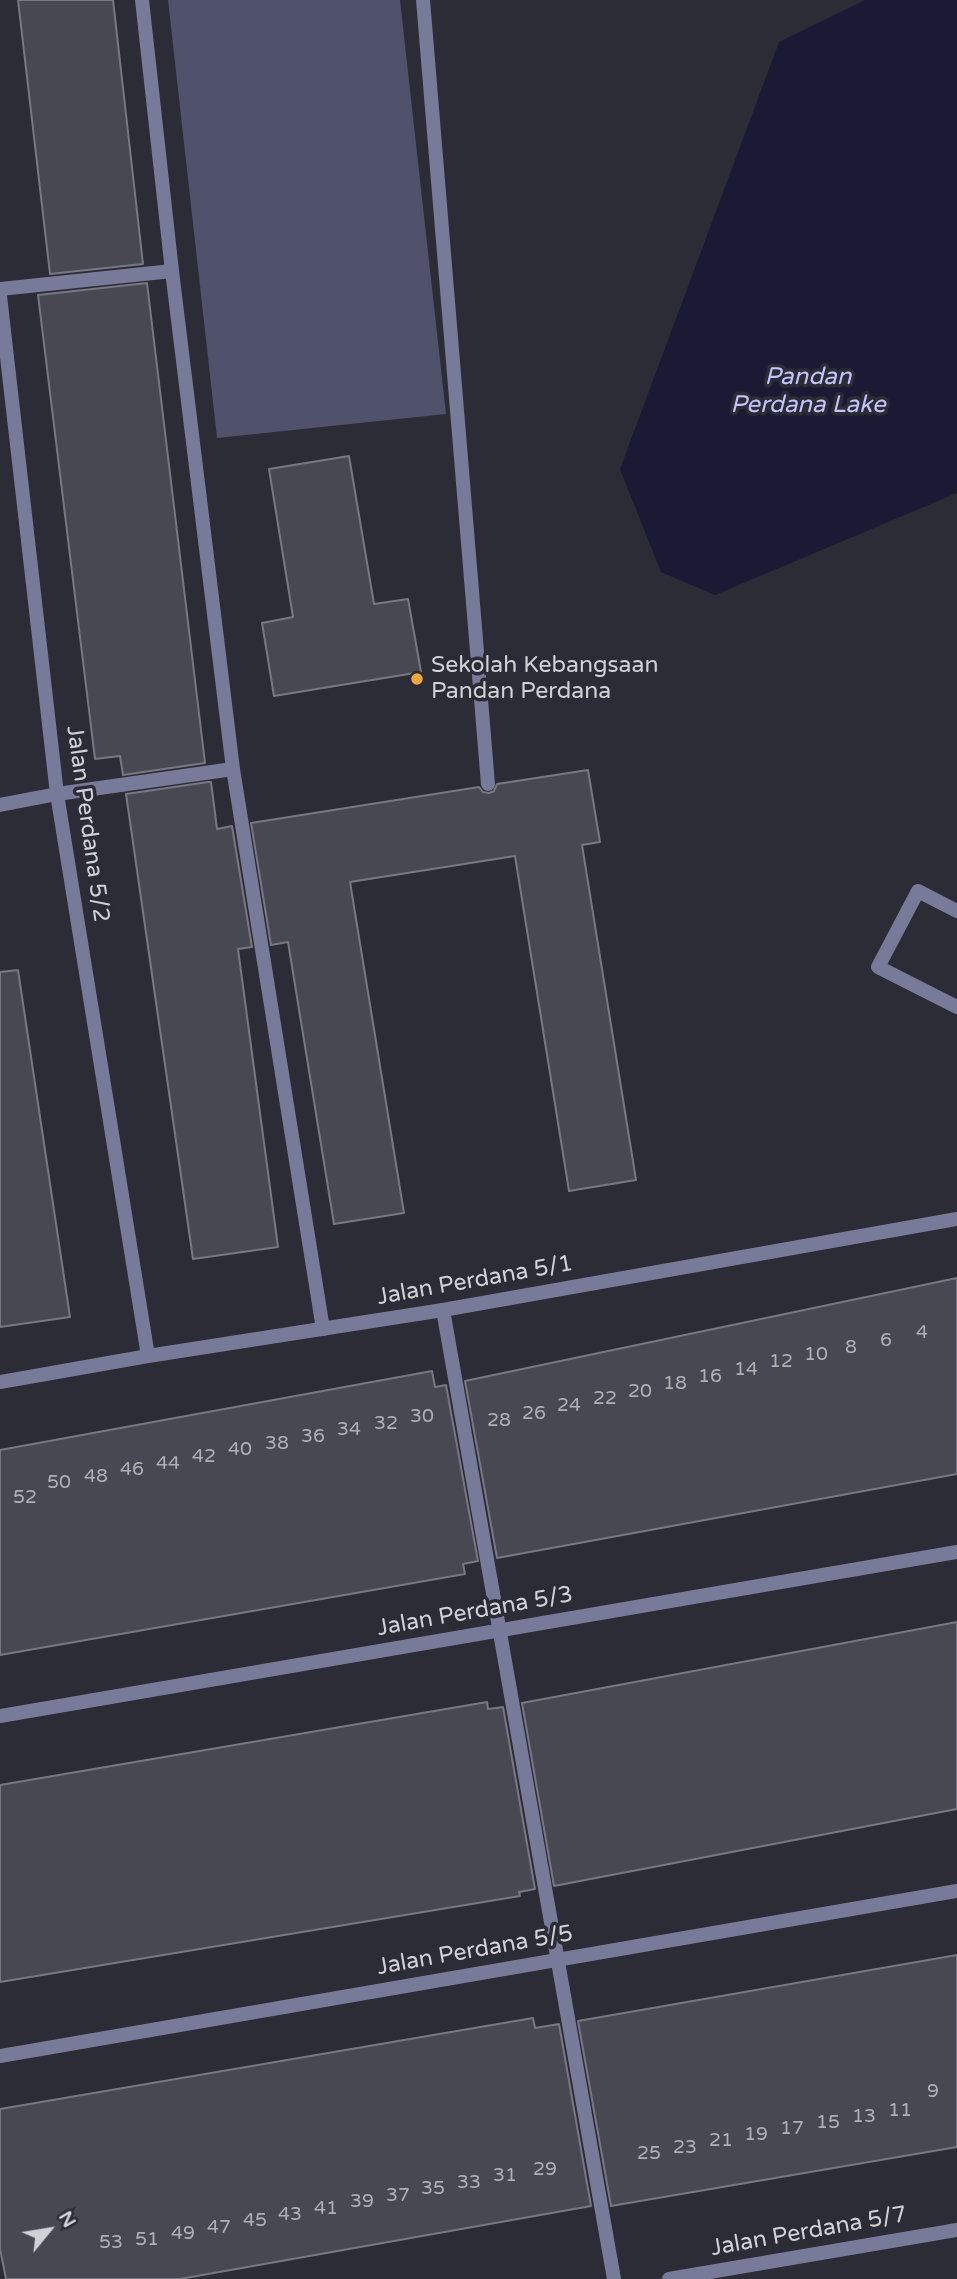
<!DOCTYPE html>
<html>
<head>
<meta charset="utf-8">
<style>
	body { margin:0 }
	#map { position:relative; width:957px; height:2279px; overflow:hidden; background:#2c2c36; font-family:"Varela Round",sans-serif }
	canvas { display:block }
	.north { position:absolute; left:14px; top:2195px; width:70px; height:70px; -webkit-text-stroke:5px #2c2c36; paint-order:stroke; rotate:60deg; font-size:19px; font-weight:700; line-height:28px; text-align:center; color:#d1d1d7 }
	.north::after { content:''; display:block; margin:auto; width:24px; height:32px; background:#d1d1d7; clip-path:polygon(50% 0,100% 100%,50% 72%,0 100%) }
</style>
</head>
<body>
<div id="map">
<canvas width="957" height="2279"></canvas>
<div class="north">N</div>
</div>
<script>
const ctx = document.querySelector('canvas').getContext('2d');
ctx.lineJoin = 'round';
function fillPath(path, color) {
  ctx.fillStyle = color;
  ctx.fill(path, 'evenodd');
}
function shape(rows) {
  const path = new Path2D();
  for (const r of rows) {
    path.moveTo(r[0], r[1]);
    for (let i = 2; i < r.length; i += 2) path.lineTo(r[i], r[i + 1]);
  }
  return path;
}
function strokePath(path, color, width, dash) {
  ctx.strokeStyle = color;
  ctx.lineWidth = width;
  ctx.lineCap = dash ? 'butt' : 'round';
  ctx.setLineDash(dash || []);
  ctx.stroke(path);
}
function write(font, color, halo, rows, align = 'center') {
  ctx.font = font + ' "Varela Round",sans-serif';
  ctx.lineWidth = 7;
  ctx.setLineDash([]);
  ctx.textBaseline = 'middle';
  ctx.strokeStyle = halo;
  ctx.fillStyle = color;
  for (const [text, x, y, turn = 0] of rows) {
    ctx.save();
    ctx.translate(x, y);
    ctx.rotate((+turn || 0) * Math.PI / 180);
    ctx.textAlign = isNaN(turn) ? turn : align;
    if (halo) ctx.strokeText(text, 0, 0);
    ctx.fillText(text, 0, 0);
    ctx.restore();
  }
}
const green = shape([
	[168,0,400,0,446,414,217,438]
]);
const water = shape([
	[865,0,957,0,957,493,715,595,661,572,620,469,779,42]
]);
const building = shape([
	[18,0,113,0,143,264,50,274,18,0],
	[147,283,205,763,123,775,120,756,95,759,38,295,147,283],
	[349,456,374,604,408,599,421,672,274,696,262,623,293,617,269,469,349,456],
	[588,770,600,842,582,845,636,1180,569,1191,515,856,350,882,404,1213,334,1224,288,942,271,945,251,823,479,787,483,792,489,793,494,791,497,784,588,770],
	[208,782,211,782,217,829,232,826,252,947,238,949,278,1247,193,1259,126,794,208,782],
	[18,970,70,1317,0,1327,0,972,18,970],
	[957,1278,957,1474,497,1558,465,1381,957,1278],
	[432,1371,435,1387,446,1385,478,1561,463,1564,465,1574,0,1655,0,1450,432,1371],
	[957,1622,957,1809,554,1886,522,1703,957,1622],
	[487,1702,488,1709,503,1707,535,1889,519,1892,520,1896,0,1982,0,1785,487,1702],
	[957,1955,957,2147,611,2206,578,2021,957,1955],
	[533,2018,535,2028,559,2024,591,2206,180,2279,6,2279,0,2249,0,2109,533,2018]
]);
const service = shape([
	[142,0,172,271,233,769,323,1329],
	[423,0,488,784],
	[0,289,172,271],
	[0,805,57,794,233,769],
	[443,1310,614,2279]
]);
const minor = shape([
	[0,296,57,794,148,1356],
	[957,911,918,891,878,967,957,1007],
	[0,1382,148,1356,443,1310,957,1219],
	[0,1716,957,1552],
	[0,2056,957,1891],
	[669,2279,957,2230]
]);
const markers = [
	[417,679,7,"#eea73d"]
];
const numberNames = [
	["4",922,1333],
	["6",886,1341],
	["8",851,1348],
	["10",816,1355],
	["12",781,1362],
	["14",746,1370],
	["16",710,1377],
	["18",675,1384],
	["20",640,1392],
	["22",605,1399],
	["24",569,1406],
	["26",534,1414],
	["30",422,1417],
	["28",499,1421],
	["32",386,1424],
	["34",349,1430],
	["36",313,1437],
	["38",277,1444],
	["40",240,1450],
	["42",204,1457],
	["44",168,1464],
	["46",132,1470],
	["48",96,1477],
	["50",59,1483],
	["52",25,1498],
	["9",933,2092],
	["11",900,2111],
	["13",864,2117],
	["15",828,2123],
	["17",792,2129],
	["19",756,2135],
	["21",721,2141],
	["23",685,2148],
	["25",649,2154],
	["29",545,2170],
	["31",505,2176],
	["33",469,2183],
	["35",433,2189],
	["37",398,2196],
	["39",362,2202],
	["41",326,2209],
	["43",290,2215],
	["45",255,2221],
	["47",219,2228],
	["49",183,2234],
	["51",147,2240],
	["53",111,2243]
];
const poiNames = [
	["Sekolah Kebangsaan",431,666],
	["Pandan Perdana",431,692]
];
const streetNames = [
	["Jalan Perdana 5/2",87,824,82],
	["Jalan Perdana 5/1",475,1281,-10],
	["Jalan Perdana 5/3",475,1612,-10],
	["Jalan Perdana 5/5",475,1951,-10],
	["Jalan Perdana 5/7",809,2232,-10]
];
const waterNames = [
	["Pandan",808,378],
	["Perdana Lake",808,406]
];
fillPath(green, '#50516a');
fillPath(water, '#1a1a34');
fillPath(building, '#484852');
strokePath(building, '#777883', 2);
strokePath(service, '#787a9a', 14);
strokePath(minor, '#787a9a', 14);
for (const [x, y, r, color] of markers) {
  const dot = new Path2D();
  dot.arc(x, y, r, 0, 2 * Math.PI);
  ctx.fillStyle = color;
  ctx.fill(dot);
  strokePath(dot, '#2c2c36', 2.5);
}
write('19px', '#afafb6', null, numberNames);
write('23px', '#d1d1d7', '#2c2c36', poiNames, 'left');
write('23px', '#d1d1d7', '#2c2c36', streetNames);
write('italic 24px', '#c2c4fd', '#2c2c36', waterNames);
</script>
</body>
</html>
